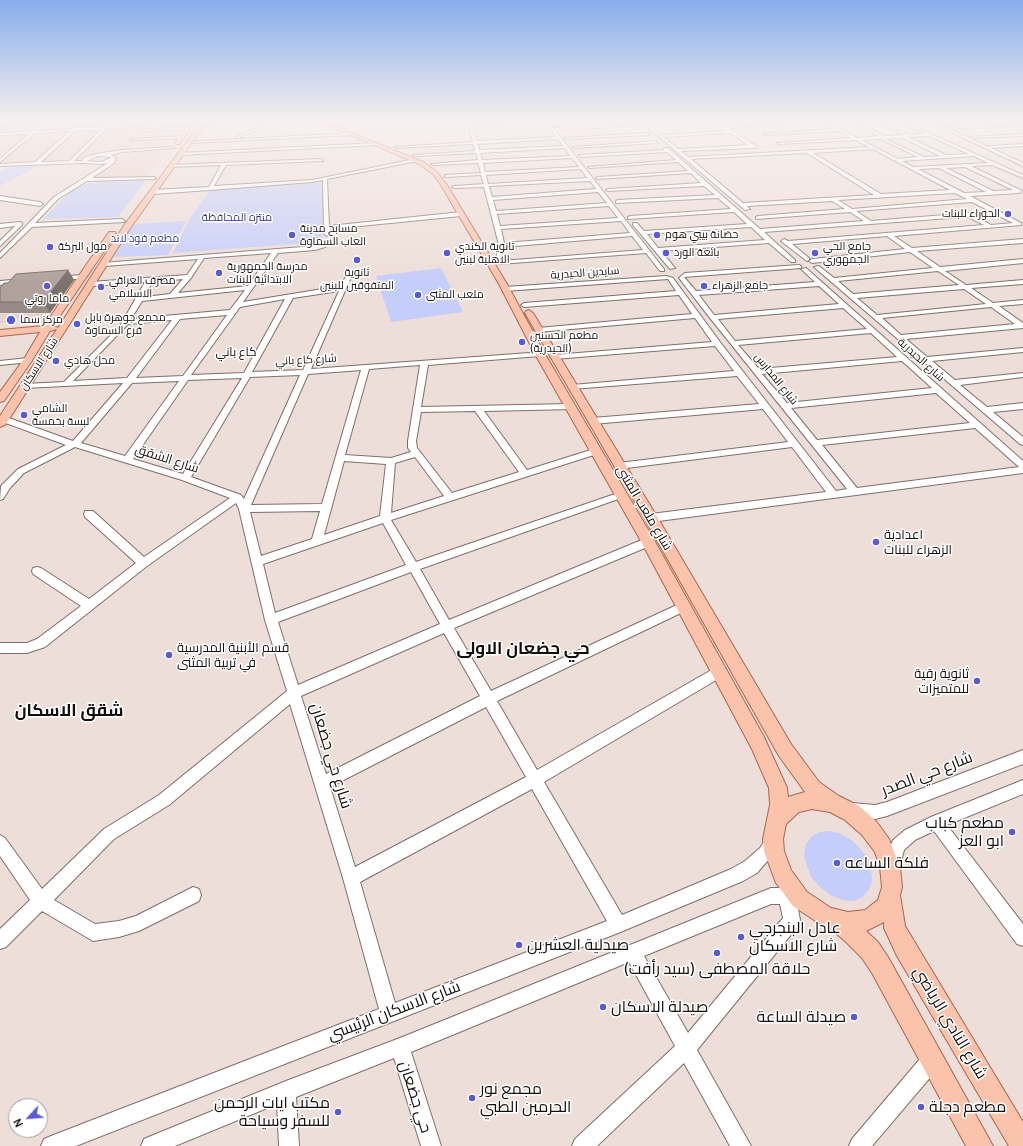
<!DOCTYPE html>
<html>
<head>
<meta charset="utf-8">
<style>
	body { margin:0 }
	#map { position:relative; width:1023px; height:1146px; overflow:hidden; background:#edded9; font-family:Cabin,sans-serif }
	canvas { display:block }
	.north { position:absolute; left:8px; top:1098px; width:40px; height:40px; box-sizing:border-box; background:#fff; border:1px solid #a09f9e; border-radius:50%; rotate:244deg; font-size:11px; font-weight:700; line-height:16px; text-align:center; color:#120e0c }
	.north::after { content:''; display:block; margin:auto; width:14px; height:18px; background:#585bd3; clip-path:polygon(50% 0,100% 100%,50% 72%,0 100%) }
</style>
</head>
<body>
<div id="map">
<canvas width="1023" height="1146"></canvas>
<div class="north">N</div>
</div>
<script>
const ctx = document.querySelector('canvas').getContext('2d');
ctx.lineJoin = 'round';
function fillPath(path, color) {
  ctx.fillStyle = color;
  ctx.fill(path, 'evenodd');
}
function shape(rows) {
  const path = new Path2D();
  for (const r of rows) {
    path.moveTo(r[0], r[1]);
    for (let i = 2; i < r.length; i += 2) path.lineTo(r[i], r[i + 1]);
  }
  return path;
}
function strokePath(path, color, width, dash) {
  ctx.strokeStyle = color;
  ctx.lineWidth = width;
  ctx.lineCap = dash ? 'butt' : 'round';
  ctx.setLineDash(dash || []);
  ctx.stroke(path);
}
function write(font, color, halo, rows, align = 'center') {
  ctx.font = font + ' Cabin,Cairo,sans-serif';
  ctx.lineWidth = 3;
  ctx.setLineDash([]);
  ctx.textBaseline = 'middle';
  ctx.strokeStyle = halo;
  ctx.fillStyle = color;
  for (const [text, x, y, turn = 0] of rows) {
    ctx.save();
    ctx.translate(x, y);
    ctx.rotate((+turn || 0) * Math.PI / 180);
    ctx.textAlign = isNaN(turn) ? turn : align;
    if (halo) ctx.strokeText(text, 0, 0);
    ctx.fillText(text, 0, 0);
    ctx.restore();
  }
}
const built = shape([
	[0,123,185,123,147,177,92,180,115,157,0,163],
	[0,314,46,314,43,318,0,323]
]);
const green = shape([
	[12,166,38,166,0,186,0,171],
	[146,180,118,217,43,219,70,192,88,183],
	[322,181,322,242,173,253,189,220,210,190],
	[186,221,168,255,113,257,134,224],
	[441,268,463,312,391,322,376,276],
	[828,831,839,833,850,839,859,847,867,858,871,869,872,881,869,890,863,897,854,901,843,900,832,896,821,888,812,878,807,866,804,855,806,844,811,837,819,832]
]);
const minor = shape([
	[28,123,41,123,0,127,0,125,28,123],
	[42,123,46,123,38,131,73,129,76,127,78,128,143,125,145,126,106,129,74,161,82,161,83,158,96,154,122,150,173,147,175,148,122,152,111,155,116,158,114,163,92,178,154,177,156,178,154,179,87,181,58,199,35,223,122,219,125,221,124,222,32,227,0,258,0,253,54,197,108,163,101,164,84,163,0,166,0,164,35,162,70,131,35,133,0,162,0,159,29,134,0,135,0,133,32,131,42,123],
	[101,130,69,161,41,162,75,131,101,130],
	[98,156,110,157,111,158,101,162,87,161,98,156],
	[235,123,236,125,201,126,199,125,235,123],
	[268,123,273,123,238,138,235,137,268,123],
	[468,123,472,123,472,125,528,123,473,127,477,141,556,137,545,123,549,123,553,128,639,124,638,126,555,130,664,269,664,271,660,271,646,253,499,264,499,262,501,261,643,250,632,236,504,247,501,258,496,259,499,245,484,187,454,188,452,187,454,186,484,184,481,175,446,177,444,176,446,175,481,173,478,163,433,165,431,164,478,160,476,153,415,156,413,155,475,151,473,144,397,148,395,147,473,142,468,123],
	[558,139,563,146,479,150,478,144,558,139],
	[565,148,570,156,482,160,480,153,565,148],
	[572,158,579,167,485,172,483,163,572,158],
	[581,169,587,178,488,184,486,175,581,169],
	[590,181,596,189,492,197,489,186,590,181],
	[598,192,607,203,496,211,493,200,598,192],
	[609,206,618,218,500,226,497,214,609,206],
	[621,221,630,233,504,243,501,229,621,221],
	[643,123,647,123,661,135,727,131,716,123,720,123,725,126,810,123,728,128,756,146,756,148,681,151,688,157,869,147,856,140,779,144,777,143,851,138,839,131,765,135,763,134,835,129,824,123,828,123,857,138,879,136,852,123,856,123,884,136,904,135,879,123,883,123,909,135,925,134,902,123,906,123,1023,175,1023,178,992,165,971,166,1022,191,1019,193,970,196,1021,223,1021,225,894,236,912,248,1023,239,1023,243,917,251,940,267,1023,259,1023,263,945,271,966,285,1023,280,1023,284,971,288,993,303,1023,300,1023,304,999,306,1023,323,1023,328,906,339,927,357,1023,348,1023,352,932,361,955,380,1023,373,1023,377,960,385,987,407,1023,403,1023,409,993,412,1023,437,1023,445,1020,444,814,267,819,266,834,278,933,268,910,252,812,263,809,261,812,259,905,249,887,236,792,244,809,258,809,260,807,261,781,241,784,239,788,241,984,225,968,217,963,217,764,232,795,260,795,262,791,262,769,243,661,251,675,268,670,269,633,225,633,223,637,223,644,231,747,224,734,212,628,219,628,217,630,216,731,209,718,198,616,203,616,201,618,200,715,195,704,186,608,191,606,190,608,189,701,183,691,173,598,179,596,178,598,177,688,171,678,162,590,168,588,167,676,160,667,152,581,157,579,155,664,150,664,148,668,148,760,229,864,221,850,212,756,219,756,217,758,216,845,209,832,201,747,206,750,209,745,210,643,123],
	[731,133,748,145,678,149,664,137,731,133],
	[929,136,969,154,946,155,908,137,929,136],
	[902,138,903,138,940,156,924,157,885,139,902,138],
	[880,139,918,157,898,159,861,140,880,139],
	[873,149,950,190,881,194,813,153,873,149],
	[807,153,874,195,743,203,691,159,807,153],
	[974,156,988,163,913,167,902,161,974,156],
	[965,167,1013,190,993,191,946,168,965,167],
	[939,168,986,192,964,193,918,169,939,168],
	[955,193,967,199,852,209,838,200,955,193],
	[972,202,1013,223,991,225,969,213,871,221,856,211,972,202],
	[751,227,765,240,658,248,647,234,751,227],
	[938,271,959,285,853,294,838,281,938,271],
	[964,289,986,304,877,315,857,298,964,289],
	[991,307,1015,324,901,335,882,318,991,307],
	[932,123,936,123,989,147,991,146,1023,144,1023,146,991,148,1023,163,1023,166,932,123],
	[1023,124,1023,126,952,129,950,128,1023,124],
	[187,127,188,129,140,131,138,130,187,127],
	[352,133,353,135,188,143,186,142,352,133],
	[648,133,649,135,566,139,564,138,648,133],
	[1023,134,1023,136,971,138,969,137,1023,134],
	[182,136,183,138,132,140,130,139,182,136],
	[657,141,658,143,574,148,572,147,657,141],
	[377,143,379,145,179,155,177,154,179,153,377,143],
	[321,159,323,161,226,165,214,186,312,180,415,159,417,161,327,179,329,226,461,212,464,214,461,216,330,229,330,234,327,236,324,234,323,180,312,182,210,190,153,194,150,192,153,190,209,187,221,165,169,167,171,165,321,159],
	[0,196,40,202,43,204,40,206,0,200,0,196],
	[20,222,22,223,22,225,0,246,0,241,15,226,0,228,0,224,20,222],
	[326,241,329,243,325,247,315,250,278,253,243,302,341,286,346,276,350,276,351,277,311,369,543,352,544,354,540,356,428,365,421,407,571,404,575,407,574,409,484,411,527,470,597,448,602,451,600,453,391,520,416,562,618,493,621,492,626,495,624,497,420,569,449,620,644,539,652,539,653,542,652,545,454,628,491,691,679,604,683,602,687,604,689,607,687,610,497,701,537,770,715,668,719,666,723,668,725,672,723,676,544,782,622,915,731,869,745,861,760,848,767,837,772,834,777,837,780,842,770,858,757,873,743,881,618,933,76,1146,41,1146,44,1139,51,1136,379,1009,343,878,290,704,169,805,114,839,54,900,95,924,119,921,136,916,193,887,199,889,201,895,199,901,139,931,119,937,93,941,42,911,6,947,0,949,0,929,30,900,0,856,0,835,5,838,42,889,104,829,159,795,287,691,265,620,239,509,236,503,147,566,45,647,27,653,0,653,0,643,27,643,37,639,81,606,33,574,32,571,33,568,37,567,41,568,89,599,136,563,85,517,84,514,85,511,93,511,144,557,230,498,182,480,75,447,24,473,10,488,3,499,0,500,1,486,18,469,66,445,0,421,0,417,6,417,73,441,123,383,25,388,21,386,25,384,64,382,120,326,145,282,91,286,88,284,91,282,187,275,198,259,104,266,101,264,102,263,315,246,326,241],
	[271,253,248,286,178,293,191,278,204,258,271,253],
	[183,279,170,294,145,297,152,282,183,279],
	[245,290,230,310,131,319,142,301,245,290],
	[339,291,303,370,252,372,293,298,339,291],
	[285,299,244,373,191,375,240,307,285,299],
	[227,315,183,376,136,378,180,319,227,315],
	[172,320,127,378,73,381,128,324,172,320],
	[420,365,408,441,408,448,411,452,391,458,345,455,369,369,420,365],
	[361,370,322,504,251,505,308,374,361,370],
	[300,375,244,499,241,495,191,477,250,377,300,375],
	[242,378,183,474,133,459,188,380,242,378],
	[179,381,125,456,81,443,132,383,179,381],
	[475,411,519,472,452,493,417,448,416,441,421,412,475,411],
	[415,457,444,496,391,513,395,463,415,457],
	[344,461,386,464,380,516,324,535,344,461],
	[320,511,312,539,261,556,250,512,320,511],
	[383,523,406,565,275,613,263,564,383,523],
	[411,572,440,624,298,685,278,622,411,572],
	[444,633,480,696,326,774,301,696,444,633],
	[486,707,526,777,355,867,330,787,486,707],
	[532,789,607,921,395,1003,360,882,532,789],
	[799,265,801,266,801,268,684,277,696,291,815,282,801,269,806,268,1023,461,1023,473,651,522,647,521,646,518,647,515,651,514,826,492,792,447,619,469,616,468,614,466,616,464,619,463,788,442,763,409,593,424,589,421,593,418,759,404,737,376,572,389,568,387,572,385,734,371,715,346,554,359,550,357,554,355,712,342,695,318,538,332,534,330,538,328,692,314,679,295,524,307,521,305,524,303,676,291,668,279,505,291,502,289,505,287,666,276,673,278,720,342,836,491,847,489,710,318,679,278,685,273,799,265],
	[819,286,839,304,714,315,699,295,819,286],
	[843,308,867,329,735,341,718,319,843,308],
	[871,333,897,357,759,369,738,345,871,333],
	[902,361,932,388,787,403,762,374,902,361],
	[936,393,970,423,817,440,791,408,936,393],
	[975,428,1019,467,857,488,822,445,975,428],
	[82,275,85,277,84,278,57,281,54,279,57,277,82,275],
	[24,279,27,281,26,282,0,285,0,281,24,279],
	[28,358,32,360,31,362,0,365,0,361,28,358],
	[1023,750,1023,764,887,816,875,819,852,817,847,815,845,810,847,805,852,803,875,805,887,802,1023,750],
	[1023,780,1023,794,947,825,1023,924,1023,946,1017,944,934,831,915,840,904,850,898,873,892,875,886,873,884,867,885,858,893,840,905,830,931,817,1023,780],
	[771,888,786,888,805,896,807,902,805,908,798,909,800,920,798,926,697,1050,751,1146,730,1146,684,1063,597,1146,572,1146,575,1139,675,1046,629,962,411,1052,441,1146,421,1146,394,1058,296,1097,299,1146,279,1146,277,1104,175,1146,141,1146,144,1139,151,1136,286,1081,400,1038,771,888],
	[771,904,780,904,783,918,688,1033,644,956,771,904],
	[932,1051,939,1053,941,1060,939,1067,872,1146,849,1146,852,1139,925,1053,932,1051]
]);
const major = shape([
	[188,123,193,123,180,144,176,144,175,143,188,123],
	[201,123,206,123,131,227,6,424,0,427,0,416,57,329,50,331,31,362,4,401,0,402,0,392,24,359,40,332,0,336,0,330,44,326,109,232,115,232,116,234,55,323,53,325,58,328,125,224,201,123],
	[322,123,327,123,423,162,437,172,447,185,507,284,545,354,653,538,764,737,787,788,788,797,805,792,779,756,645,519,525,313,526,311,529,310,533,313,656,515,791,744,819,782,839,796,859,806,876,821,889,839,900,867,902,887,900,895,905,926,1023,1122,1023,1146,1009,1146,897,956,884,928,884,922,866,931,878,942,888,957,993,1146,966,1146,872,973,862,958,847,943,829,927,817,922,793,906,776,883,764,851,763,839,770,805,769,788,752,749,642,543,535,354,499,284,441,185,433,174,419,164,322,123],
	[812,809,830,812,845,820,862,835,875,852,880,867,882,887,878,900,865,910,848,912,831,908,807,892,791,870,784,851,783,839,786,824,799,812,812,809]
]);
const wall = shape([
	[68,270,74,280,50,313,0,313,0,288]
]);
const shadedWall = shape([
	[68,270,74,280,50,313,43,302]
]);
const building = shape([
	[68,270,43,302,0,302,0,288,4,283,8,283,16,274,68,270]
]);
const markers = [
	[1008,214,4,"#585bd3"],
	[292,235,4,"#585bd3"],
	[657,235,4,"#585bd3"],
	[50,247,4,"#585bd3"],
	[447,253,4,"#585bd3"],
	[666,253,4,"#585bd3"],
	[815,253,4,"#585bd3"],
	[357,260,4,"#585bd3"],
	[219,273,4,"#585bd3"],
	[47,286,4,"#585bd3"],
	[704,286,4,"#585bd3"],
	[101,287,4,"#585bd3"],
	[418,295,4,"#585bd3"],
	[11,320,5,"#585bd3"],
	[77,324,4,"#585bd3"],
	[522,342,4,"#585bd3"],
	[56,361,4,"#585bd3"],
	[24,415,4,"#585bd3"],
	[876,542,4,"#585bd3"],
	[169,655,4,"#585bd3"],
	[977,681,4,"#585bd3"],
	[1012,832,4,"#585bd3"],
	[837,863,4,"#585bd3"],
	[741,937,4,"#585bd3"],
	[519,945,4,"#585bd3"],
	[717,953,4,"#585bd3"],
	[603,1007,4,"#585bd3"],
	[854,1017,4,"#585bd3"],
	[472,1098,4,"#585bd3"],
	[921,1107,4,"#585bd3"],
	[338,1112,4,"#585bd3"]
];
const farPoinames = [
	["الحوراء للبنات",1000,214,"right"],
	["مسابح مدينة",300,229],
	["العاب السماوة",300,242],
	["حضانة بيبي هوم",665,235],
	["مول البركة",58,247],
	["ثانوية الكندي",455,247],
	["الاهلية لبنين",455,260],
	["جامع الحي",823,247],
	["الجمهوري",823,260],
	["بائعة الورد",674,253],
	["مدرسة الحمهورية",227,267],
	["الابتدائية للبنات",227,280],
	["ثانوية",357,273,"center"],
	["المتفوقين للبنين",357,286,"center"],
	["مصرف العراقي",109,281],
	["الاسلامي",109,294],
	["جامع الزهراء",712,286],
	["ملعب المثنى",426,295],
	["ماما روتي",47,299,"center"],
	["مجمع جوهرة بابل",85,318],
	["فرع السماوة",85,331],
	["مركز سما",20,320],
	["مطعم الحسنين",530,336],
	["(الحيدرية)",530,349],
	["محل هادي",64,361],
	["الشامي",32,409],
	["لبسة بخمسة",32,422]
];
const farParknames = [
	["منتزه المحافظة",237,218],
	["مطعم فود لاند",145,239]
];
const farStreetnames = [
	["سايدين الحيدرية",585,273,-4],
	["شارع كاع باني",306,360,-3],
	["شارع الحيدرية",921,360,42],
	["شارع الاسكان",39,364,-57],
	["شارع المدارس",776,379,51]
];
const farNeighbourhoodnames = [
	["كاع باني",236,352]
];
const streetNames = [
	["شارع الشقق",167,459,18],
	["شارع ملعب المثنى",644,508,59]
];
const poiNames = [
	["اعدادية",884,535],
	["الزهراء للبنات",884,550],
	["قسم الأبنية المدرسية",177,648],
	["في تربية المثنى",177,663],
	["ثانوية رقية",969,674,"right"],
	["للمتميزات",969,689,"right"]
];
const nearStreetnames = [
	["شارع حي جضعان",331,756,73],
	["شارع حي الصدر",927,774,-21],
	["شارع الاسكان الرئيسي",394,1011,-21],
	["شارع النادي الرياضي",950,1023,59],
	["حي جضعان",415,1097,72]
];
const nearPoinames = [
	["مطعم كباب",1004,823,"right"],
	["ابو العز",1004,841,"right"],
	["فلكة الساعه",845,863],
	["عادل البنجرجي",749,928],
	["شارع الاسكان",749,946],
	["صيدلية العشرين",527,945],
	["حلاقة المصطفى (سيد رأفت)",717,969,"center"],
	["صيدلة الاسكان",611,1007],
	["صيدلة الساعة",846,1017,"right"],
	["مجمع نور",480,1089],
	["الحرمين الطبي",480,1107],
	["مكتب ايات الرحمن",330,1103,"right"],
	["للسفر وسياحة",330,1121,"right"],
	["مطعم دجلة",929,1107]
];
const districtNames = [
	["حي جضعان الاولى",523,649],
	["شقق الاسكان",69,711]
];
fillPath(built, '#e8d1c8');
fillPath(green, '#c5cdfa');
strokePath(minor, '#7d706b', 2);
strokePath(major, '#a86850', 2);
fillPath(minor, '#fff');
fillPath(major, '#fbc2ac');
fillPath(wall, '#978a86');
fillPath(shadedWall, '#7b716d');
fillPath(building, '#b0a19c');
strokePath(building, '#7b716d', 1);
const sky = ctx.createLinearGradient(0, 0, 0, 283);
sky.addColorStop(0, '#87aded');
sky.addColorStop(0.43, '#f7f0ee');
sky.addColorStop(1, '#f7f0ee00');
ctx.fillStyle = sky;
ctx.fillRect(0, 0, 1023, 283);
for (const [x, y, r, color] of markers) {
  const dot = new Path2D();
  dot.arc(x, y, r, 0, 2 * Math.PI);
  ctx.fillStyle = color;
  ctx.fill(dot);
  strokePath(dot, '#fff', 1.5);
}
write('11px', '#120e0c', '#fff', farPoinames, 'left');
write('11px', '#32318e', '#fff', farParknames);
write('11px', '#120e0c', '#fff', farStreetnames);
write('12px', '#120e0c', '#fff', farNeighbourhoodnames);
write('13px', '#120e0c', '#fff', streetNames);
write('13px', '#120e0c', '#fff', poiNames, 'left');
write('16px', '#120e0c', '#fff', nearStreetnames);
write('16px', '#120e0c', '#fff', nearPoinames, 'left');
write('bold 17px', '#120e0c', '#fff', districtNames);
</script>
</body>
</html>
